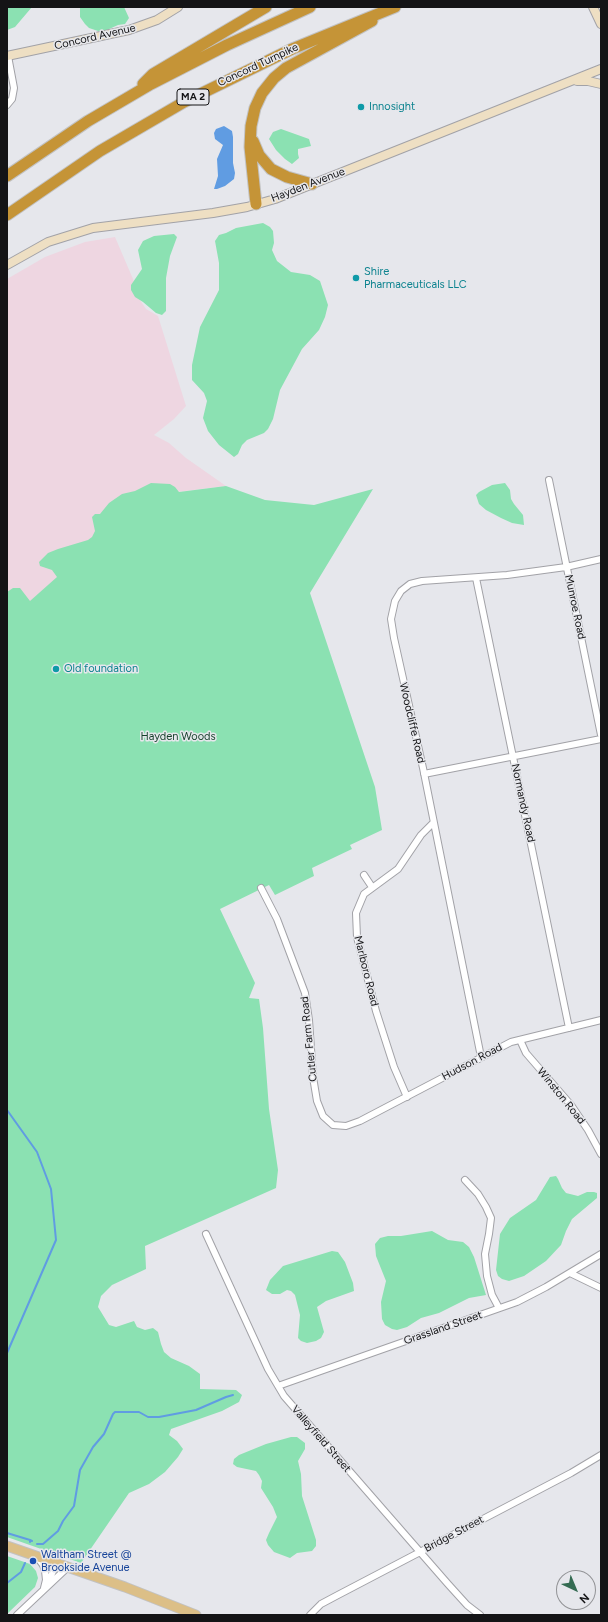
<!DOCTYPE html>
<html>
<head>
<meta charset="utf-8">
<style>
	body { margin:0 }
	#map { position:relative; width:608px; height:1622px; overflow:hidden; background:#e6e7ec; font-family:Figtree,sans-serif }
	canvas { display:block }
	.frame { position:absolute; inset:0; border:8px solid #141416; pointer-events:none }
	.north { position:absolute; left:556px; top:1570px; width:40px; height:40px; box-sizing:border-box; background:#e6e7ec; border:1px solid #929396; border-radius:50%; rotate:136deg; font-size:11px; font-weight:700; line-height:16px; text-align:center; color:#141416 }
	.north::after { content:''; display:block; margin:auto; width:14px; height:18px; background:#346b52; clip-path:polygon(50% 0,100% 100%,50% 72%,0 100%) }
</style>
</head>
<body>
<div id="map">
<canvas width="608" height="1622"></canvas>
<div class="frame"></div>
<div class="north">N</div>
</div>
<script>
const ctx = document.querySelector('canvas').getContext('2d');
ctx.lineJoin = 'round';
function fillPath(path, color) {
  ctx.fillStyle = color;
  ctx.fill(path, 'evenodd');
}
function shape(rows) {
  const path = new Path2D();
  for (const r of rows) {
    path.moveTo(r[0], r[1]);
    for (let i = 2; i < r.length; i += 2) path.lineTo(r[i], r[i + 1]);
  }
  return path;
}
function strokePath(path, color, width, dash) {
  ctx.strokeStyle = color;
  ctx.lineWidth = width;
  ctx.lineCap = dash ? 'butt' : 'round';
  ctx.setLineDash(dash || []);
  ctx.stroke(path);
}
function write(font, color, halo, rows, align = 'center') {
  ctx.font = font + ' Figtree,sans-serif';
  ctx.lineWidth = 3;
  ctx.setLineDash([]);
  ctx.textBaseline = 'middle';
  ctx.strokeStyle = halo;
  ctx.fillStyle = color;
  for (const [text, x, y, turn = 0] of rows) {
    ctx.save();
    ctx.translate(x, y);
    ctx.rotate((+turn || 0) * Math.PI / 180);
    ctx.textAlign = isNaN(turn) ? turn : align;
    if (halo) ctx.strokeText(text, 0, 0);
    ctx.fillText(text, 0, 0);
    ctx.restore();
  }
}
const commercial = shape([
	[115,237,139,293,138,297,146,309,158,316,186,406,174,419,154,435,169,443,186,458,226,486,153,495,7,622,7,279,45,257,85,242]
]);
const green = shape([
	[7,7,32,7,15,27,7,30],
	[80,7,124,7,129,18,125,24,118,25,107,30,98,31,89,28,85,24,80,17],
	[281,129,309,139,311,146,298,149,298,154,299,158,292,164,285,159,276,150,269,139,273,132],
	[263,223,270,227,273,231,274,243,272,250,277,261,291,272,310,275,320,281,328,305,325,317,319,330,302,349,280,390,273,419,268,429,264,433,247,440,242,445,238,454,234,457,219,445,208,431,203,418,207,401,204,393,192,380,192,365,200,327,219,290,219,263,215,241,219,235,226,233,236,228],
	[174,234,177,237,170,256,166,278,166,311,162,315,156,313,143,302,135,297,131,290,131,285,142,269,138,250,143,241,154,236],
	[151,483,170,484,175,487,179,492,226,486,265,500,314,505,373,489,310,593,375,787,382,830,350,845,352,849,312,868,314,876,275,895,269,885,220,909,255,983,249,998,259,999,263,1028,269,1109,278,1170,276,1188,145,1246,146,1269,112,1285,101,1296,98,1307,109,1325,116,1327,134,1321,137,1327,145,1330,153,1328,158,1332,161,1344,164,1352,171,1358,189,1366,200,1374,200,1389,236,1390,242,1395,239,1402,222,1411,171,1429,169,1435,177,1441,183,1449,178,1457,165,1472,149,1484,129,1493,81,1563,7,1537,7,592,13,588,20,588,30,601,57,577,52,570,40,566,39,562,48,553,58,549,88,540,92,537,95,531,92,517,95,514,100,514,109,503,122,494,135,491],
	[505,483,510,490,511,499,514,504,523,515,524,525,512,523,501,518,486,510,479,504,476,495,479,492,492,485],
	[556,1176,558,1179,562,1188,566,1193,578,1196,587,1192,594,1192,597,1193,597,1198,572,1219,566,1231,561,1245,546,1261,524,1276,509,1281,502,1279,498,1276,496,1270,500,1234,510,1218,536,1200,550,1177],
	[432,1231,448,1240,463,1242,469,1247,474,1257,486,1295,469,1298,439,1313,421,1318,407,1327,397,1330,392,1329,385,1325,382,1319,381,1302,386,1281,376,1256,375,1244,380,1238,388,1236,401,1236],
	[332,1251,338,1252,345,1262,353,1283,354,1291,326,1301,317,1307,324,1332,321,1338,316,1341,307,1343,301,1341,298,1338,300,1315,295,1295,291,1291,287,1290,280,1294,272,1294,266,1290,270,1280,283,1266],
	[291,1437,297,1437,305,1443,305,1449,298,1461,301,1474,302,1496,316,1540,316,1546,312,1551,297,1553,290,1558,274,1552,268,1545,266,1540,269,1533,277,1517,273,1507,261,1488,262,1481,259,1475,256,1471,237,1467,233,1464,234,1459,239,1455,266,1444],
	[7,1556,30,1564,36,1571,38,1578,35,1587,7,1614]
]);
const water = shape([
	[224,126,232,131,233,137,233,163,235,173,234,179,225,186,217,189,214,189,218,176,217,159,223,145,215,139,214,133,216,129]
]);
const stream = shape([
	[7,1110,37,1152,51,1189,56,1240,7,1353],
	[7,1533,30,1540],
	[30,1542,30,1540,32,1541],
	[37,1544,43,1544,58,1531,63,1521,74,1506,80,1470,93,1447,104,1434,113,1414,115,1412,139,1412,148,1417,159,1417,196,1410,226,1397,233,1395],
	[7,1583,21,1572,25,1563]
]);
const street = shape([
	[7,105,12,99,14,88,8,56],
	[549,480,601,735],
	[476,578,569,1028],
	[424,774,601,739],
	[364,875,372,887],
	[261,888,277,919,305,993,309,1020,313,1077,317,1101,323,1116,333,1125,346,1126,360,1121,511,1042,601,1020],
	[520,1040,526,1053,571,1105,588,1130,601,1154],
	[481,1057,423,768,394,638,391,619,395,601,401,591,410,584,422,581,507,575,566,567,601,559],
	[407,1097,394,1067,376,1011,357,937,356,913,364,894,398,869,421,835,433,823],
	[465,1180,478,1194,486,1207,491,1218,489,1234,485,1254,487,1276,492,1295,499,1308],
	[206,1234,268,1369,284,1396,448,1584,467,1605,480,1615],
	[570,1273,601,1288],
	[278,1386,517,1302,546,1287,601,1254],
	[37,1557,43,1565,45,1571,46,1580,44,1588],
	[47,1584,57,1563],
	[17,1615,68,1567],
	[310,1615,321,1604,336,1596,571,1473,601,1455]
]);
const secondary = shape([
	[593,7,601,24],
	[7,56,129,30,157,20,178,7],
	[577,81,588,81,601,84],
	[7,265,48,242,93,228,213,213,247,207,275,199,601,69]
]);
const primary = shape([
	[7,1546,125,1587,196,1615]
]);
const highway = shape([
	[143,84,153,74,266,7],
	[253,141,259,155,271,169,287,177,312,184],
	[7,176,88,121,151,84,227,45,310,7],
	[256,204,250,147,251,126,255,108,262,93,274,78,286,68,372,21],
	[7,215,100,151,184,102,292,49,395,7]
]);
const markers = [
	[361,107,4,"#0f9aa8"],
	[356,278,4,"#0f9aa8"],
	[56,669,4,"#0f9aa8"],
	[33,1561,4,"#1a4fb4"]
];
const shields = [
	[193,97,32]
];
const shieldNames = [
	["MA 2",193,97]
];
const streetNames = [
	["Concord Avenue",95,37,-13],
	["Concord Turnpike",258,65,-25],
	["Hayden Avenue",308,185,-21],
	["Munroe Road",575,607,78],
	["Woodcliffe Road",412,723,77],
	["Normandy Road",523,803,78],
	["Marlboro Road",366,971,76],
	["Cutler Farm Road",309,1039,-96],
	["Hudson Road",472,1062,-28],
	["Winston Road",561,1096,51],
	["Grassland Street",443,1328,-19],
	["Valleyfield Street",321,1439,49],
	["Bridge Street",454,1534,-28]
];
const cultureNames = [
	["Innosight",369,107],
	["Shire",364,272],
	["Pharmaceuticals LLC",364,285],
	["Old foundation",64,669]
];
const parkNames = [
	["Hayden Woods",178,737]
];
const transitNames = [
	["Waltham Street @",41,1555],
	["Brookside Avenue",41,1568]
];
fillPath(commercial, '#eed6e1');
fillPath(green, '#8be1b2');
fillPath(water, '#609ce2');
strokePath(stream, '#609ce2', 2);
strokePath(street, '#a2a2a7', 8);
strokePath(secondary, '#a2a2a7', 10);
strokePath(primary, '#c2c2c2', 11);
strokePath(highway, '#c2c2c2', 13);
strokePath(street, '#fff', 6);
strokePath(secondary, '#eedfc3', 8);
strokePath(primary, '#dcbf87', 9);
strokePath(highway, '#c59437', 11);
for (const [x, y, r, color] of markers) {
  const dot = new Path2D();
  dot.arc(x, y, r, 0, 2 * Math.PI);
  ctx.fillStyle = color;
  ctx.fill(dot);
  strokePath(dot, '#e6e7ec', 1.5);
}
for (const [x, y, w] of shields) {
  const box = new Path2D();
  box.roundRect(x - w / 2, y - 8, w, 16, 3);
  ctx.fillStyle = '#e6e7ec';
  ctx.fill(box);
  strokePath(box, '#141416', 1);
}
write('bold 10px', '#141416', null, shieldNames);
write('11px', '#141416', '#e6e7ec', streetNames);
write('11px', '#0d838f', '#e6e7ec', cultureNames, 'left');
write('11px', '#143f2a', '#e6e7ec', parkNames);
write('11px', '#164399', '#e6e7ec', transitNames, 'left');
</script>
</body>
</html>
